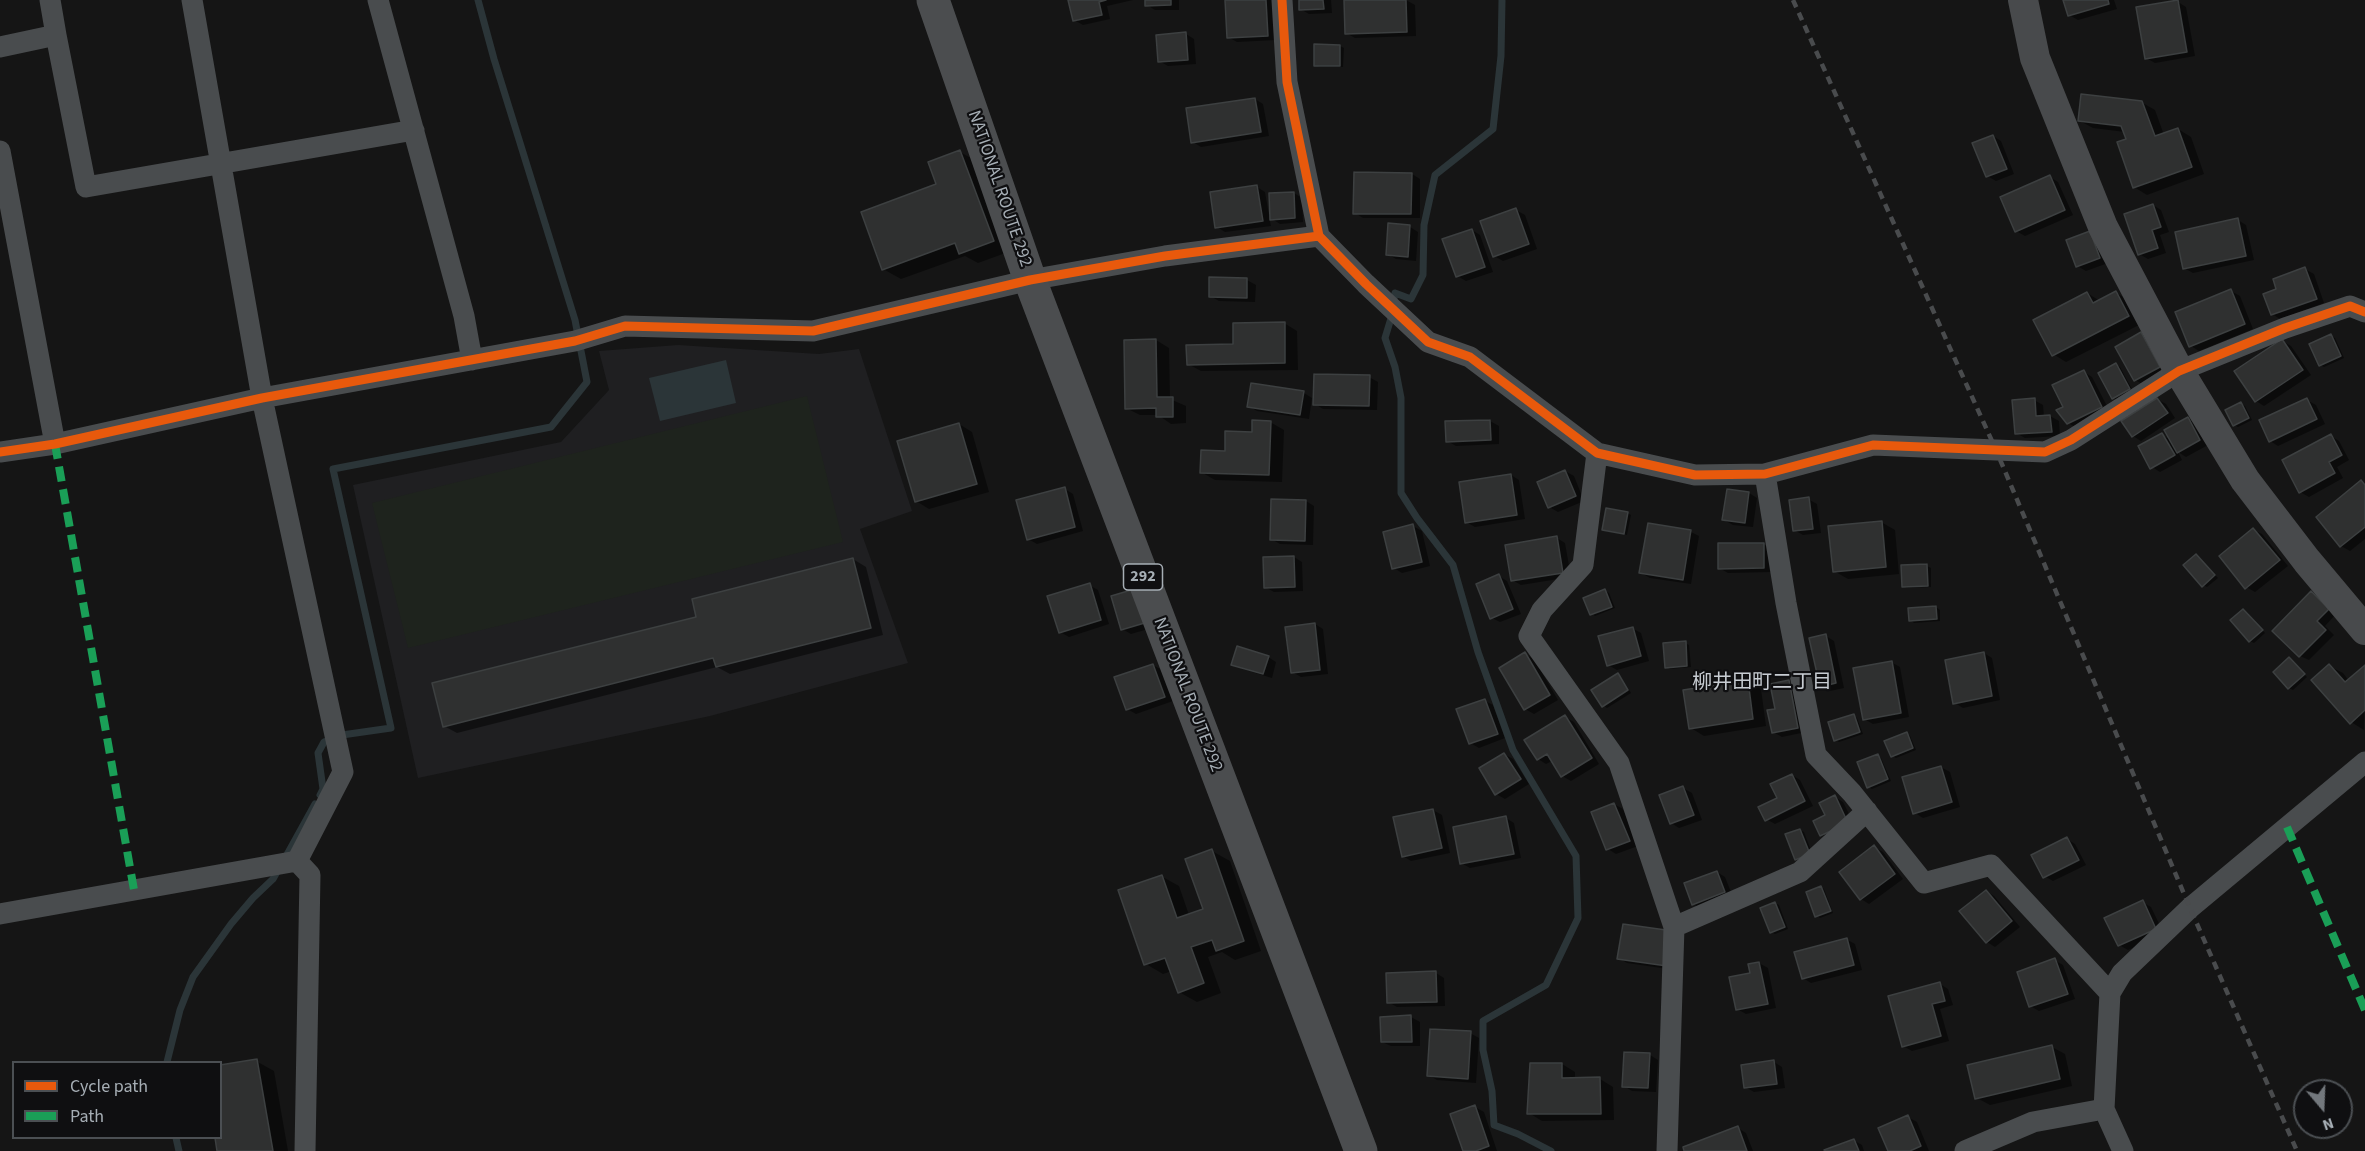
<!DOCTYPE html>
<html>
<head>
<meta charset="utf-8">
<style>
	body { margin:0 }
	#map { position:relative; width:2365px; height:1151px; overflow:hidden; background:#151515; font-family:"Source Sans 3",sans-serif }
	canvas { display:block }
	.legend { position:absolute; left:12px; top:1061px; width:210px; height:78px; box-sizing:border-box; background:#0f0f11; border:2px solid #4b4f53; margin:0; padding:8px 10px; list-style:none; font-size:18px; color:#a6aeb5 }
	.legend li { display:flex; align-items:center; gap:12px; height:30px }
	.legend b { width:30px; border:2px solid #4b4f53 }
	.north { position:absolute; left:2293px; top:1079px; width:60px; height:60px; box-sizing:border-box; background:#0f0f11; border:2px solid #4b4f53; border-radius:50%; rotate:161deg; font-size:16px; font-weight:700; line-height:24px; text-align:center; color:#a6aeb5 }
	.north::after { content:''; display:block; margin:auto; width:21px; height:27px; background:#73787d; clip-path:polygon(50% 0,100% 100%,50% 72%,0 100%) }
</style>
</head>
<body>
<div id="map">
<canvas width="2365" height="1151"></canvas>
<ul class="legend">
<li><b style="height:8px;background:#e8590c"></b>Cycle path</li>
<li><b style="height:8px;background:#1a9f57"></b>Path</li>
</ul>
<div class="north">N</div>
</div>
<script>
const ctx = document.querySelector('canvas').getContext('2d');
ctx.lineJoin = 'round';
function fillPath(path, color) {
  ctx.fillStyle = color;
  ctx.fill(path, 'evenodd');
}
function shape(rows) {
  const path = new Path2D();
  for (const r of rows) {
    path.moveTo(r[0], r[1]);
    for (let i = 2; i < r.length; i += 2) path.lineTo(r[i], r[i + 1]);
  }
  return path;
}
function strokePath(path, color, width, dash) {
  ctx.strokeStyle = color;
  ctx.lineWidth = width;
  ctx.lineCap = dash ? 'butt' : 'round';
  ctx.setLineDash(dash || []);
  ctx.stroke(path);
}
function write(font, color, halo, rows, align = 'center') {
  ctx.font = font + ' "Source Sans 3","Noto Sans JP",sans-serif';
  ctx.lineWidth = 4.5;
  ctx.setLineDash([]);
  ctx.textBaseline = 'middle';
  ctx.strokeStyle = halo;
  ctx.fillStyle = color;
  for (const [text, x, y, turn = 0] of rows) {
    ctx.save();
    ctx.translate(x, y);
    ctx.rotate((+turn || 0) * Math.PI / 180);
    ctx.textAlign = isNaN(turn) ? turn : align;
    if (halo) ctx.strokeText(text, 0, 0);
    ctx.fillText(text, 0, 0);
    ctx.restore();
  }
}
const built = shape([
	[678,345,819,354,859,349,912,511,860,529,908,663,710,716,418,778,353,485,561,442,609,390,599,351]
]);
const green = shape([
	[807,396,843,542,408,648,372,503]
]);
const water = shape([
	[726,360,736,403,660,421,649,378]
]);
const shadow = shape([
	[1070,0,1133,0,1107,6,1110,19,1083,25,1074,20],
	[1147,0,1179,0,1179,10,1155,10,1147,5],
	[1226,0,1274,0,1276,40,1237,42,1228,37],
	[1300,0,1331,0,1332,13,1309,14,1300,9],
	[1406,0,1415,5,1416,36,1355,38,1346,33,1345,2],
	[2065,0,2114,0,2117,9,2078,20,2069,15],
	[2178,2,2186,7,2195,56,2155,63,2146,58],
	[1186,34,1194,39,1196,64,1168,66,1159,61],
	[1340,46,1344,48,1343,67,1320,67,1316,65],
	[1255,99,1263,104,1269,136,1201,147,1193,142],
	[2141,102,2155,110,2164,135,2178,129,2191,137,2204,174,2147,195,2134,187,2125,132,2093,128,2080,121],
	[1993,136,2001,141,2014,174,1996,181,1987,176],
	[960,152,978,162,1011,251,978,263,965,256,901,279,883,269],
	[1412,174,1420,179,1420,218,1363,218,1355,213],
	[2050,177,2058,182,2073,215,2025,236,2016,231],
	[1257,187,1265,192,1269,215,1294,193,1302,198,1303,222,1280,224,1269,217,1271,226,1225,232,1217,227],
	[2153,205,2161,210,2169,232,2160,235,2166,253,2148,259,2139,254],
	[1516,210,1525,215,1537,249,1503,261,1494,256],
	[2238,220,2246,225,2254,260,2193,273,2184,268],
	[1410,227,1418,232,1416,261,1396,259,1387,254],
	[1472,230,1480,235,1493,272,1466,281,1457,276],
	[2090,232,2108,263,2086,271,2077,266],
	[2305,269,2314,274,2324,303,2280,319,2272,314],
	[1211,279,1247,280,1256,285,1255,302,1219,301,1210,296],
	[2231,291,2240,296,2253,329,2199,351,2191,346],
	[2087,293,2100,301,2116,293,2129,300,2141,324,2066,362,2053,354],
	[1284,323,1297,331,1298,370,1201,371,1188,364],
	[2141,334,2150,339,2168,372,2144,385,2135,380],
	[2331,336,2335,338,2344,358,2324,367,2320,365],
	[1156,340,1169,348,1170,399,1186,406,1186,423,1171,424,1158,415,1140,415,1126,408],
	[2282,341,2291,346,2311,375,2264,406,2256,401],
	[2116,365,2120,367,2133,391,2117,400,2114,398],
	[2084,372,2092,377,2110,412,2077,428,2068,423,2065,408],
	[1369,377,1378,382,1377,410,1323,409,1315,404],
	[1252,385,1304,393,1312,398,1309,419,1257,411,1249,406],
	[2157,399,2166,404,2175,418,2141,441,2133,436],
	[2034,400,2043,405,2044,417,2050,416,2059,421,2060,436,2025,438,2016,433],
	[2307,400,2316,405,2325,424,2278,446,2270,441],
	[2241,404,2245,406,2252,420,2238,427,2234,425],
	[2188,419,2197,424,2208,445,2186,457,2178,452,2182,460,2160,472,2152,467,2162,435,2171,440],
	[1490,421,1499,426,1499,444,1456,446,1447,441,1447,423],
	[1270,422,1284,430,1282,482,1215,480,1201,472],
	[959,424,972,432,989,492,929,509,916,501],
	[2331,436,2339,441,2349,460,2337,467,2343,478,2309,497,2300,492],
	[1565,471,1574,476,1584,501,1558,512,1549,507],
	[1511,475,1519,480,1525,519,1475,527,1466,522],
	[2361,482,2365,484,2365,539,2350,551,2341,546,2318,518],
	[1065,489,1073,494,1083,531,1037,544,1028,539],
	[1728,491,1749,493,1757,498,1753,527,1733,525,1724,520],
	[1808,499,1817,504,1821,533,1803,535,1794,530],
	[1306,501,1314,506,1313,545,1280,544,1271,539],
	[1627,513,1631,515,1627,535,1604,529],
	[1881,522,1895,530,1899,574,1848,579,1834,571],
	[1413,526,1422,531,1430,566,1402,573,1394,568],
	[2253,530,2262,534,2288,566,2255,592,2246,587],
	[1691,532,1699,536,1691,584,1650,578,1641,573],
	[1557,538,1565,543,1571,577,1521,585,1512,580],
	[1763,544,1772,549,1772,572,1728,573,1719,568],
	[2196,555,2218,578,2207,587,2203,585],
	[1294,557,1302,562,1303,591,1274,592,1265,587],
	[853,559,866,567,883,635,730,674,717,667,457,733,444,726,698,618],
	[1927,566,1931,568,1931,587,1907,588,1903,586],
	[1499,576,1507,581,1521,614,1500,622,1492,618],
	[1089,585,1098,590,1109,624,1069,637,1060,632],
	[1605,591,1609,593,1615,608,1595,616,1591,613],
	[2311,593,2320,598,2336,614,2325,626,2334,635,2309,660,2300,656],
	[1146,594,1155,627,1131,634,1122,629],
	[1936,607,1940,610,1940,621,1914,623,1911,620],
	[2244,611,2265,633,2254,643,2250,641],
	[1315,624,1323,629,1328,674,1301,677,1292,672],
	[1632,628,1641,633,1649,661,1617,670,1608,665],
	[1826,636,1834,641,1844,688,1830,691,1821,686],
	[1685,643,1689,645,1691,667,1670,669,1666,667],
	[1984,653,1992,658,2000,700,1963,708,1955,703],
	[1525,654,1534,659,1558,700,1534,714,1525,709],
	[1268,657,1276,662,1272,678,1242,669,1233,664],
	[2289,659,2307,677,2293,690,2289,688],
	[1891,662,1900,667,1909,717,1873,724,1864,719],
	[1153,665,1162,670,1173,701,1136,714,1127,709],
	[2329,666,2343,673,2349,681,2365,667,2364,730,2351,722],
	[1618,675,1621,677,1631,693,1607,708,1603,705],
	[1747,682,1761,689,1766,726,1704,736,1691,728],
	[1789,682,1798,687,1806,732,1782,737,1773,732],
	[1485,701,1493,705,1505,738,1479,748,1470,743],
	[1854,716,1857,718,1863,734,1839,742,1835,740],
	[1565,717,1574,722,1599,764,1571,781,1562,776,1552,761,1546,764,1538,759],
	[1907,734,1910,736,1916,750,1896,758,1892,756],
	[1504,754,1513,759,1529,784,1505,799,1496,794],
	[1878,756,1881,758,1891,781,1872,789,1868,787],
	[1941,767,1950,772,1960,807,1923,818,1915,813],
	[1792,775,1800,780,1813,806,1775,824,1766,819],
	[1683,788,1692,793,1702,820,1679,828,1671,823],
	[1835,797,1843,802,1856,828,1830,840,1821,835],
	[1614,804,1623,809,1638,846,1616,854,1608,849],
	[1433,810,1442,815,1450,853,1411,861,1403,856],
	[1506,818,1514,823,1521,858,1470,868,1461,863],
	[1800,830,1804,832,1813,856,1800,861,1796,859],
	[2067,839,2075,844,2086,865,2053,881,2044,876],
	[1874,847,1883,852,1903,879,1869,904,1861,899],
	[1212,851,1230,861,1261,951,1235,960,1222,952,1208,957,1221,993,1197,1002,1179,992,1172,971,1163,974,1146,964,1161,876,1179,886,1189,915,1204,910],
	[1717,872,1725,877,1733,897,1702,909,1693,904],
	[1821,887,1824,889,1833,913,1820,918,1817,916],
	[1986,891,1994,896,2020,927,1995,947,1987,942],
	[2142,902,2151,907,2164,934,2128,950,2119,945],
	[1775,903,1779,905,1788,929,1775,934,1771,932],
	[1681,938,1675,970,1627,963,1619,958],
	[1846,939,1855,944,1862,970,1811,983,1803,978],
	[2054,960,2063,965,2075,999,2039,1011,2030,1006],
	[1759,963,1768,968,1776,1008,1746,1014,1737,1009,1752,974],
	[1436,973,1444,978,1445,1006,1397,1007,1388,1002],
	[1940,984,1948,989,1953,1005,1940,1009,1949,1041,1912,1051,1903,1046],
	[1411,1017,1420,1022,1420,1046,1391,1046,1382,1042],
	[1470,1033,1479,1038,1476,1083,1437,1080,1428,1075],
	[2052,1047,2065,1054,2072,1086,1990,1105,1977,1098],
	[1650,1055,1658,1060,1656,1092,1632,1091,1624,1086],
	[256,1061,274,1071,288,1151,219,1151,216,1138,220,1138],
	[1774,1062,1782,1067,1785,1088,1754,1092,1745,1087],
	[1562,1064,1575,1072,1575,1079,1600,1079,1613,1087,1614,1120,1542,1121,1529,1113],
	[1475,1107,1484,1112,1497,1151,1465,1151],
	[1908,1117,1917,1122,1929,1151,1889,1151],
	[1738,1128,1746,1133,1753,1151,1686,1151],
	[1853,1140,1862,1145,1864,1151,1827,1151]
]);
const stream = shape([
	[1393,304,1395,293,1411,299,1423,275,1424,225,1435,175,1493,129,1501,56,1502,0],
	[1392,315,1385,338,1395,367,1401,398,1401,493,1417,518,1453,565,1478,652,1513,750,1576,856,1578,918,1546,985,1483,1021,1483,1050,1492,1091,1494,1125,1518,1134,1551,1151],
	[320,795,323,789,318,753,324,742,342,735,391,728,333,469,551,427,587,382,575,320,494,59,478,0],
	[284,860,315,804],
	[167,1062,180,1010,193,977,231,924,253,898,273,879,278,870],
	[176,1138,179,1151]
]);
const building = shape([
	[1068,0,1106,0,1099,2,1102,15,1073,21,1068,0],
	[1145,0,1171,0,1171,5,1145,6,1145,0],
	[1225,0,1266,0,1268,36,1227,38,1225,0],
	[1299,0,1323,0,1324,9,1299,10,1299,0],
	[1344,0,1406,0,1407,32,1345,34,1344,0],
	[2063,0,2108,0,2109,4,2068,16,2063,0],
	[2178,0,2187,52,2145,59,2136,7,2178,0],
	[1186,32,1188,60,1158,62,1156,35,1186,32],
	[1314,44,1340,45,1340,66,1314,66,1314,44],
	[2081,94,2142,101,2155,136,2178,128,2192,167,2133,188,2117,142,2126,139,2121,126,2078,121,2081,94],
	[1255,98,1261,132,1191,143,1186,108,1255,98],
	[1993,135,2007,169,1986,177,1972,143,1993,135],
	[960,150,994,241,959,254,955,243,882,270,861,212,936,184,928,162,960,150],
	[1354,172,1412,173,1411,214,1353,214,1354,172],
	[2050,175,2065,210,2015,232,2000,197,2050,175],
	[1257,185,1263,221,1215,228,1210,192,1257,185],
	[1294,192,1295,218,1270,220,1269,193,1294,192],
	[2153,204,2161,227,2152,230,2158,248,2138,255,2124,214,2153,204],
	[1516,208,1529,244,1493,257,1480,221,1516,208],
	[2238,218,2246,256,2183,269,2175,232,2238,218],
	[1388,223,1410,225,1408,257,1386,255,1388,223],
	[1472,229,1485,267,1456,277,1442,239,1472,229],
	[2090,231,2100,258,2076,267,2066,240,2090,231],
	[2305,267,2317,299,2271,315,2263,294,2276,289,2273,279,2305,267],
	[1209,277,1247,278,1247,298,1209,297,1209,277],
	[2231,289,2245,324,2189,347,2175,312,2231,289],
	[2116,291,2129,316,2052,356,2033,320,2087,292,2093,303,2116,291],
	[1285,322,1285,363,1187,365,1186,345,1233,344,1233,323,1285,322],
	[2141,332,2160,367,2134,381,2115,347,2141,332],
	[2331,334,2341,356,2319,366,2309,344,2331,334],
	[1156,339,1157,397,1173,397,1173,417,1156,417,1156,408,1125,409,1124,340,1156,339],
	[2282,339,2303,370,2255,402,2234,371,2282,339],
	[2116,363,2130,389,2112,399,2098,373,2116,363],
	[2084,370,2102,407,2067,424,2056,410,2063,407,2052,385,2084,370],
	[1314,374,1370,375,1369,406,1313,405,1314,374],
	[1251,383,1304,391,1300,415,1247,407,1251,383],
	[2035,398,2036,416,2050,415,2052,432,2015,434,2012,400,2035,398],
	[2157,398,2168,413,2132,437,2121,421,2157,398],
	[2307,398,2317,419,2269,442,2259,420,2307,398],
	[2241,402,2249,418,2233,426,2225,410,2241,402],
	[2188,417,2200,440,2177,453,2164,430,2188,417],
	[1252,420,1271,421,1269,475,1200,473,1201,450,1225,451,1225,431,1252,432,1252,420],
	[1490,420,1491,440,1446,442,1445,421,1490,420],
	[959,423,977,484,915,502,897,441,959,423],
	[2162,433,2175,455,2150,469,2138,446,2162,433],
	[2331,434,2342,455,2329,462,2335,473,2299,493,2282,460,2331,434],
	[1565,470,1576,496,1548,508,1537,482,1565,470],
	[1511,474,1517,515,1465,523,1459,482,1511,474],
	[2361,480,2365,485,2365,527,2340,547,2316,517,2361,480],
	[1065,487,1075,527,1027,540,1016,500,1065,487],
	[1727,489,1749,492,1745,523,1722,520,1727,489],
	[1809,497,1813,529,1793,531,1789,500,1809,497],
	[1271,499,1306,500,1305,541,1270,540,1271,499],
	[1606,508,1628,512,1624,534,1602,530,1606,508],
	[1882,521,1886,567,1833,572,1828,526,1882,521],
	[1648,523,1691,530,1683,580,1639,573,1648,523],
	[1413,524,1422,562,1392,569,1383,532,1413,524],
	[2253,528,2280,560,2245,589,2219,556,2253,528],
	[1557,536,1563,573,1511,581,1505,545,1557,536],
	[1718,543,1764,543,1764,568,1718,569,1718,543],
	[2196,554,2215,575,2202,587,2183,565,2196,554],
	[1294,556,1295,587,1264,588,1263,557,1294,556],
	[853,558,871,628,716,667,713,658,443,727,432,683,696,617,692,599,853,558],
	[1927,564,1928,586,1902,587,1901,565,1927,564],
	[1499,574,1513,609,1490,619,1476,584,1499,574],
	[1090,583,1101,620,1059,633,1047,596,1090,583],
	[1138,588,1148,622,1121,630,1111,596,1138,588],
	[1605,589,1612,607,1590,615,1583,598,1605,589],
	[2311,591,2329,609,2317,621,2326,630,2299,657,2272,631,2311,591],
	[1936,606,1937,619,1909,621,1908,608,1936,606],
	[2243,609,2263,630,2249,642,2230,620,2243,609],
	[1315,623,1320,670,1291,673,1285,627,1315,623],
	[1633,627,1641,656,1607,666,1598,636,1633,627],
	[1826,634,1836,683,1820,687,1809,638,1826,634],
	[1686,641,1687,666,1665,668,1663,643,1686,641],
	[1237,646,1269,656,1263,674,1231,665,1237,646],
	[1525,652,1550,695,1524,710,1499,668,1525,652],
	[1984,652,1992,696,1953,704,1945,660,1984,652],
	[2289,657,2305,674,2288,689,2273,672,2289,657],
	[1892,661,1901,713,1863,720,1853,668,1892,661],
	[1153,664,1165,697,1126,710,1114,677,1153,664],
	[2329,664,2345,682,2365,665,2365,710,2350,724,2311,680,2329,664],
	[1618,673,1628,690,1602,707,1591,690,1618,673],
	[1748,680,1753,719,1689,729,1683,690,1748,680],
	[1789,680,1798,728,1772,733,1767,710,1775,709,1770,684,1789,680],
	[1485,699,1498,734,1469,744,1456,709,1485,699],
	[1854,714,1860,732,1834,741,1828,722,1854,714],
	[1565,715,1592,758,1561,777,1547,754,1537,760,1524,740,1565,715],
	[1907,732,1913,748,1891,757,1884,741,1907,732],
	[1504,753,1521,779,1495,795,1479,768,1504,753],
	[1878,754,1888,779,1867,788,1857,762,1878,754],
	[1941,766,1952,802,1913,814,1902,777,1941,766],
	[1792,774,1805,801,1765,821,1758,807,1777,798,1770,784,1792,774],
	[1683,786,1694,815,1670,824,1659,795,1683,786],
	[1835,795,1848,823,1820,836,1813,821,1825,815,1819,803,1835,795],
	[1614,803,1630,841,1606,850,1591,812,1614,803],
	[1433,809,1442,848,1402,857,1393,817,1433,809],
	[1506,816,1514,854,1460,864,1453,827,1506,816],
	[1800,829,1810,854,1795,860,1785,834,1800,829],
	[2067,837,2079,860,2043,878,2031,855,2067,837],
	[1874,845,1895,874,1860,900,1839,872,1874,845],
	[1212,849,1244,941,1216,951,1212,940,1191,947,1204,983,1178,993,1165,958,1144,965,1118,890,1162,875,1177,918,1203,909,1185,859,1212,849],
	[1717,871,1725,892,1692,905,1684,883,1717,871],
	[1821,886,1831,911,1815,917,1806,892,1821,886],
	[1986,890,2012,921,1986,943,1959,911,1986,890],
	[2143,900,2156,929,2118,946,2104,918,2143,900],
	[1775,902,1785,927,1770,933,1760,908,1775,902],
	[1623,924,1673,931,1667,966,1617,959,1623,924],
	[1847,938,1854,965,1802,979,1794,952,1847,938],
	[2055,958,2068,994,2029,1007,2017,972,2055,958],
	[1759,962,1768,1004,1736,1010,1729,977,1750,973,1748,964,1759,962],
	[1436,971,1437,1002,1387,1003,1386,973,1436,971],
	[1940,982,1945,1001,1932,1004,1941,1036,1902,1047,1888,996,1940,982],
	[1411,1015,1412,1042,1381,1042,1380,1017,1411,1015],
	[1430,1029,1471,1031,1468,1079,1427,1076,1430,1029],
	[2052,1045,2060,1079,1975,1099,1967,1065,2052,1045],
	[1624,1052,1650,1053,1648,1088,1622,1087,1624,1052],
	[257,1059,273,1151,217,1151,215,1138,220,1138,220,1065,257,1059],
	[1774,1060,1777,1084,1744,1088,1741,1065,1774,1060],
	[1530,1063,1562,1063,1562,1078,1600,1077,1601,1114,1527,1114,1530,1063],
	[1475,1105,1489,1146,1476,1151,1463,1151,1450,1114,1475,1105],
	[1908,1115,1921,1146,1910,1151,1888,1151,1878,1128,1908,1115],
	[1738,1126,1747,1151,1684,1151,1683,1147,1738,1126],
	[1854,1139,1859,1151,1825,1151,1824,1150,1854,1139]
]);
const street = shape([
	[378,0,464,316,472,360],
	[1282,0,1287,82,1319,236,1366,284,1428,342,1470,357,1597,453,1695,475,1765,474,1873,445,2045,452,2071,440,2179,371,2285,328,2350,306,2365,312],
	[56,35,86,187,414,130],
	[0,47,56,35,50,0],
	[0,151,55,444],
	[0,452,55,444,262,398,575,341,625,326,813,331,1030,280,1165,256,1319,236],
	[1597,453,1583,565,1542,610,1529,636,1619,763,1674,927,1667,1151],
	[1765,474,1786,603,1816,755,1852,793,1924,883,1991,865,2110,993],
	[297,861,310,875,305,1151],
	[0,914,297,861,343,772,262,398,192,0],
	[1674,927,1800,872,1867,811],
	[1965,1151,2033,1122,2104,1109],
	[2123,1151,2104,1109,2110,993,2122,973,2190,908,2365,762]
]);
const secondary = shape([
	[2023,0,2035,58,2103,227,2179,371,2245,480,2307,561,2365,630]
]);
const highway = shape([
	[933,0,1030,280,1361,1151]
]);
const rail = shape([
	[1793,0,1996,450,2190,908,2297,1151]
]);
const quiet = shape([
	[55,444,134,890],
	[2287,827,2365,1010]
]);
const cycleway = shape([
	[1282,0,1287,82,1319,236,1366,284,1428,342,1470,357,1597,453,1695,475,1765,474,1873,445,2045,452,2071,440,2179,371,2285,328,2350,306,2365,312],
	[0,452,55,444,262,398,575,341,625,326,813,331,1030,280,1165,256,1319,236]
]);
const shields = [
	[1143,577,39]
];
const shieldNames = [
	["292",1143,577]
];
const streetNames = [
	["NATIONAL ROUTE 292",999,189,71],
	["NATIONAL ROUTE 292",1187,695,69]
];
const neighbourhoodNames = [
	["柳井田町二丁目",1762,684]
];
fillPath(built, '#1f1f21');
fillPath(green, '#1e231d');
fillPath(water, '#2b3538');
fillPath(shadow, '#0007');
strokePath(stream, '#2b3538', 7);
fillPath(building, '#2f3030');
strokePath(building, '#3d4041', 1.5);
strokePath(street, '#494c4e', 21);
strokePath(secondary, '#484a4c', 30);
strokePath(highway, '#4b4d4f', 33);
strokePath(rail, '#494b4d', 4.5, [8, 6]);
strokePath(quiet, '#1a9f57', 8, [15, 8]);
strokePath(cycleway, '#e8590c', 9);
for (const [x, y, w] of shields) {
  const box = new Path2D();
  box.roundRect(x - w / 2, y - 13, w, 26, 4.5);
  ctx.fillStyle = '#0f0f11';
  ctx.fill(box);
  strokePath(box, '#a6aeb5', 1.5);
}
write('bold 16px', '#a6aeb5', null, shieldNames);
write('18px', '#a6aeb5', '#0f0f11', streetNames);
write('20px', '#c7ccd2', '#0f0f11', neighbourhoodNames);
</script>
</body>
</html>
